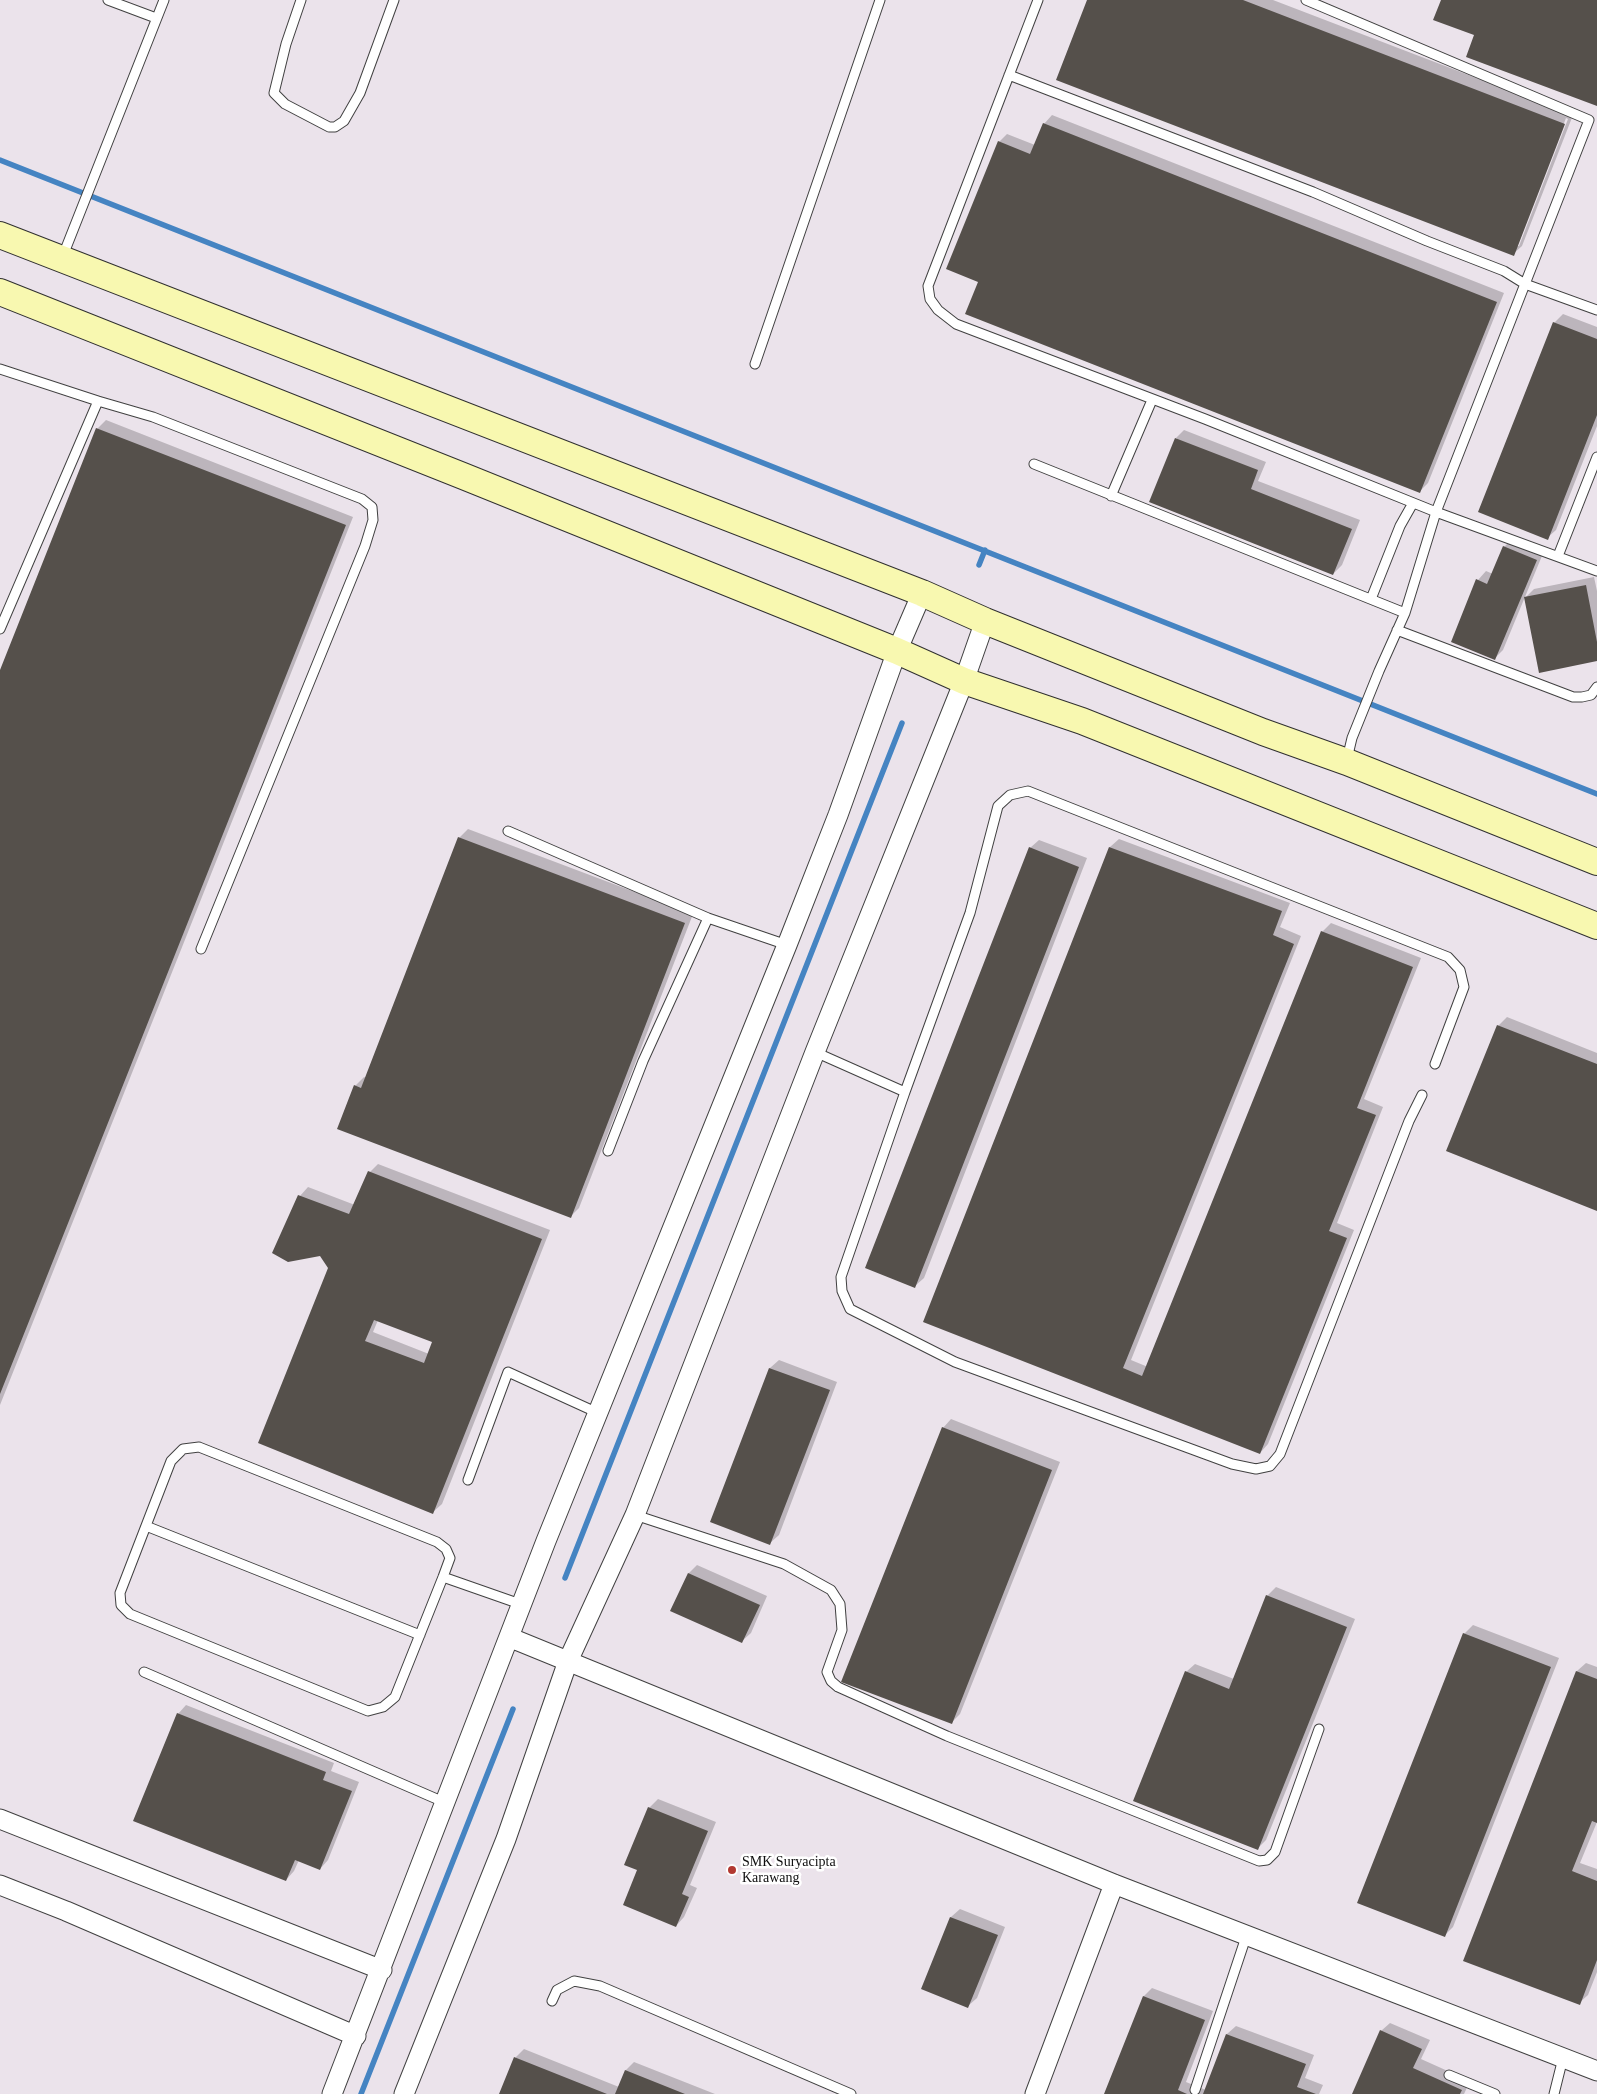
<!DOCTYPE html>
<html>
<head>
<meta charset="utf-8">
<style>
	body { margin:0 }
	canvas { display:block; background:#fefcef }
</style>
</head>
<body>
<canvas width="1597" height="2094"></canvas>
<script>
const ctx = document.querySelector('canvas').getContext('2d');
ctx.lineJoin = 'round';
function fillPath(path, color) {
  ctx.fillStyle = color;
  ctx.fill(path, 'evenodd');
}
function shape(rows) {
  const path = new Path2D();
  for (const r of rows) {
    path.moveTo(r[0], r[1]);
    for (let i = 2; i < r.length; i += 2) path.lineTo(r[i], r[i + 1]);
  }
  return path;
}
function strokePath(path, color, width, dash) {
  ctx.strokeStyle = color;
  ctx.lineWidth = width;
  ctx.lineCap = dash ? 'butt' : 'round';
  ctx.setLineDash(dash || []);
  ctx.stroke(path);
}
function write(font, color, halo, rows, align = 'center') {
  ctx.font = font + ' "Times New Roman",serif';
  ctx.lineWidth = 5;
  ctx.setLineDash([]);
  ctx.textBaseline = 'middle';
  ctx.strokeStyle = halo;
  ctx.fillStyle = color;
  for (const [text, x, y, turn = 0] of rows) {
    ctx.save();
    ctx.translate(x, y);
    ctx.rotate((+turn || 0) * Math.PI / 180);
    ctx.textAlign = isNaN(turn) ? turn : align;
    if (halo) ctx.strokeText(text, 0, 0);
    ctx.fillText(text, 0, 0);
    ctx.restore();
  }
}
const industrial = shape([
	[0,0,1597,0,1597,2094,0,2094]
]);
const shadow = shape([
	[1088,0,1273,0,1573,115,1522,246,1513,254],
	[1566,118,1568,119,1519,246,1516,246],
	[1052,115,1504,293,1428,483,1419,492,979,281,999,142,1007,134,1035,145,1044,124],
	[1563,314,1597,327,1597,426,1556,530,1547,538,1554,323],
	[106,420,353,517,0,1405,0,673,97,429],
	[1184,430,1266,462,1258,481,1360,520,1342,565,1333,574,1176,438],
	[1513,538,1544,551,1503,650,1495,658,1478,580,1486,571,1493,574,1504,547],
	[1594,577,1597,591,1597,660,1526,597,1534,589],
	[468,829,693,914,579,1208,571,1216,355,1086,364,1077,366,1078,459,838],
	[1119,839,1290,903,1280,927,1301,936,1131,1360,1148,1367,1322,932,1331,923,1421,958,1364,1099,1383,1107,1337,1223,1354,1230,1268,1444,1260,1453,925,1321,1110,847],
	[1039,840,1087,858,924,1278,915,1286,1030,848],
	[1507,1017,1597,1053,1597,1209,1498,1026],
	[378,1164,550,1230,442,1504,433,1512,300,1196,308,1187,355,1205,370,1172],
	[378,1320,434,1342,429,1354,373,1332],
	[779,1360,837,1382,779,1535,770,1543,712,1522,770,1368],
	[951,1419,1060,1462,960,1714,951,1723,943,1428],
	[697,1565,767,1596,751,1633,742,1641,672,1610,689,1573],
	[1276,1587,1355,1619,1266,1840,1257,1849,1186,1672,1195,1664,1234,1679,1267,1596],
	[1473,1625,1559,1658,1453,1927,1445,1935,1464,1634],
	[1586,1663,1597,1667,1597,1822,1580,1863,1597,1869,1597,1972,1588,1995,1579,2003,1465,1960,1577,1671],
	[186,1705,334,1763,331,1771,359,1782,328,1860,320,1869,299,1860,294,1871,286,1880,178,1714],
	[658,1799,716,1822,690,1885,697,1888,684,1917,676,1926,639,1869,649,1808],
	[960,1909,1005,1927,977,1998,968,2006,923,1988,951,1917],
	[1152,1988,1213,2011,1186,2082,1206,2090,1227,2034,1236,2026,1314,2055,1305,2078,1323,2085,1319,2094,1106,2094,1144,1996],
	[1390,2023,1430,2040,1421,2059,1470,2081,1464,2094,1353,2094,1381,2031],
	[524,2049,619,2087,626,2070,634,2062,715,2094,501,2094,516,2057]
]);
const stream = shape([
	[0,160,1597,794],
	[979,565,985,550],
	[565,1578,902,723],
	[361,2094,513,1709]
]);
const building = shape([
	[1087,0,1243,0,1565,124,1514,256,1056,80],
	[1441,0,1597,0,1597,106,1466,57,1474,35,1433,20],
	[1043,123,1497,302,1420,493,965,314,978,282,946,269,998,141,1030,154],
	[1553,322,1597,339,1597,415,1548,540,1478,512],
	[96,428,346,525,0,1394,0,670],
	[1175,438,1258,470,1251,489,1352,529,1333,575,1149,502],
	[1503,546,1537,560,1495,660,1451,642,1476,579,1487,584],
	[1586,585,1597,642,1597,661,1539,673,1524,597],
	[458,837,685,923,571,1218,337,1129,354,1085,361,1088],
	[1029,847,1079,867,915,1288,865,1268],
	[1109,847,1282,911,1273,935,1294,944,1123,1368,1142,1376,1321,931,1413,967,1357,1108,1376,1115,1329,1231,1347,1238,1260,1454,923,1322],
	[1497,1025,1597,1064,1597,1211,1446,1151],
	[368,1171,542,1239,433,1514,258,1443,328,1268,320,1256,288,1262,272,1253,298,1195,349,1214],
	[374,1320,432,1342,424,1363,365,1341],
	[769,1368,830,1390,770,1545,710,1522],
	[942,1427,1052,1470,952,1724,841,1682],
	[688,1573,760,1605,742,1643,670,1611],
	[1266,1595,1347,1627,1258,1850,1133,1801,1185,1671,1229,1689],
	[1463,1633,1551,1667,1445,1937,1357,1903],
	[1576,1671,1597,1679,1597,1823,1592,1821,1572,1871,1597,1881,1597,1960,1580,2005,1463,1961],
	[177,1713,326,1772,323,1780,352,1791,320,1870,295,1860,286,1881,133,1821],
	[648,1807,708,1831,682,1894,689,1897,676,1927,623,1905,637,1870,624,1865],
	[950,1917,998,1935,968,2008,921,1989],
	[1143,1996,1205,2020,1178,2090,1187,2094,1104,2094],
	[1380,2030,1422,2049,1413,2068,1462,2090,1460,2094,1352,2094],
	[1226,2034,1306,2064,1297,2087,1316,2094,1203,2094],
	[514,2057,607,2094,499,2094],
	[625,2070,685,2094,615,2094]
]);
const lane = shape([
	[108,0,156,18],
	[301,0,286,44,274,93,285,104,329,127,335,127,344,121,360,93,394,0],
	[1038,0,928,286,930,299,938,310,956,324,1205,419,1436,512,1597,571],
	[1306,0,1589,120,1436,512,1405,613,1379,671,1352,738,1347,759],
	[1009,75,1313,192,1427,241,1504,271,1525,284,1597,310],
	[62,258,164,0],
	[755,364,880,0],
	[0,369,98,401,0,629],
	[98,401,153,417,362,499,372,507,373,520,365,546,201,949],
	[1034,464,1405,613],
	[1111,496,1152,400],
	[1558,556,1597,457],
	[1371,599,1400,526,1413,503],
	[1397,630,1573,697,1582,697,1591,695,1597,687],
	[508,831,708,918,787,945],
	[815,1052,905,1092,970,913,998,806,1010,795,1028,791,1448,957,1460,970,1464,987,1435,1064],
	[905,1092,841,1277,842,1291,850,1309,955,1362,1232,1464,1256,1469,1270,1466,1280,1454,1409,1121,1422,1095],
	[608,1151,643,1061,708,918],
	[199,1447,437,1542,446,1549,450,1558,443,1577,395,1697,383,1707,368,1711,130,1614,121,1605,120,1593,171,1461,183,1449,199,1447],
	[468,1480,508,1372,598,1413],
	[635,1515,784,1564,831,1590,840,1604,842,1630,827,1672,831,1681,838,1687,947,1736,1259,1861,1267,1860,1275,1852,1319,1729],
	[146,1526,420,1635],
	[443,1577,523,1605],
	[144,1672,446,1803],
	[552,2001,557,1990,574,1981,600,1986,851,2094],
	[1449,2075,1495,2094],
	[1195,2090,1247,1934],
	[1554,2094,1563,2058]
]);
const street = shape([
	[511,1638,1114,1884,1597,2071],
	[0,1819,382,1970],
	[0,1885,66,1911,356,2036],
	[332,2094,546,1541,787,945,838,815,897,651,922,593],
	[404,2094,506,1839,568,1661,635,1515,815,1052,964,681,985,621],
	[1035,2094,1114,1884]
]);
const secondary = shape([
	[0,235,922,593,985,621,1263,732,1347,762,1597,862],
	[0,292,463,476,897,651,964,681,1082,721,1597,926]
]);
const markers = [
	[732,1870,5,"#b23831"]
];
const poiNames = [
	["SMK Suryacipta",742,1862],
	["Karawang",742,1878]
];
fillPath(industrial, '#ebe3eb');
fillPath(shadow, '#0003');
strokePath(stream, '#4584c2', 5.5);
fillPath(building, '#55504b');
strokePath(lane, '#414141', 11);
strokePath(street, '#414141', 21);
strokePath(secondary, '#303030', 28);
strokePath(lane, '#fff', 9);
strokePath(street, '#fff', 19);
strokePath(secondary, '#f8f8b0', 26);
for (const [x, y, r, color] of markers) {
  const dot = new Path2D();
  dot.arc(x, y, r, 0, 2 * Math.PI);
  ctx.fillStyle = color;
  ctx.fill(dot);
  strokePath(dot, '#fff', 2);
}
write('14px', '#0e0e0e', '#fff', poiNames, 'left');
</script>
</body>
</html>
